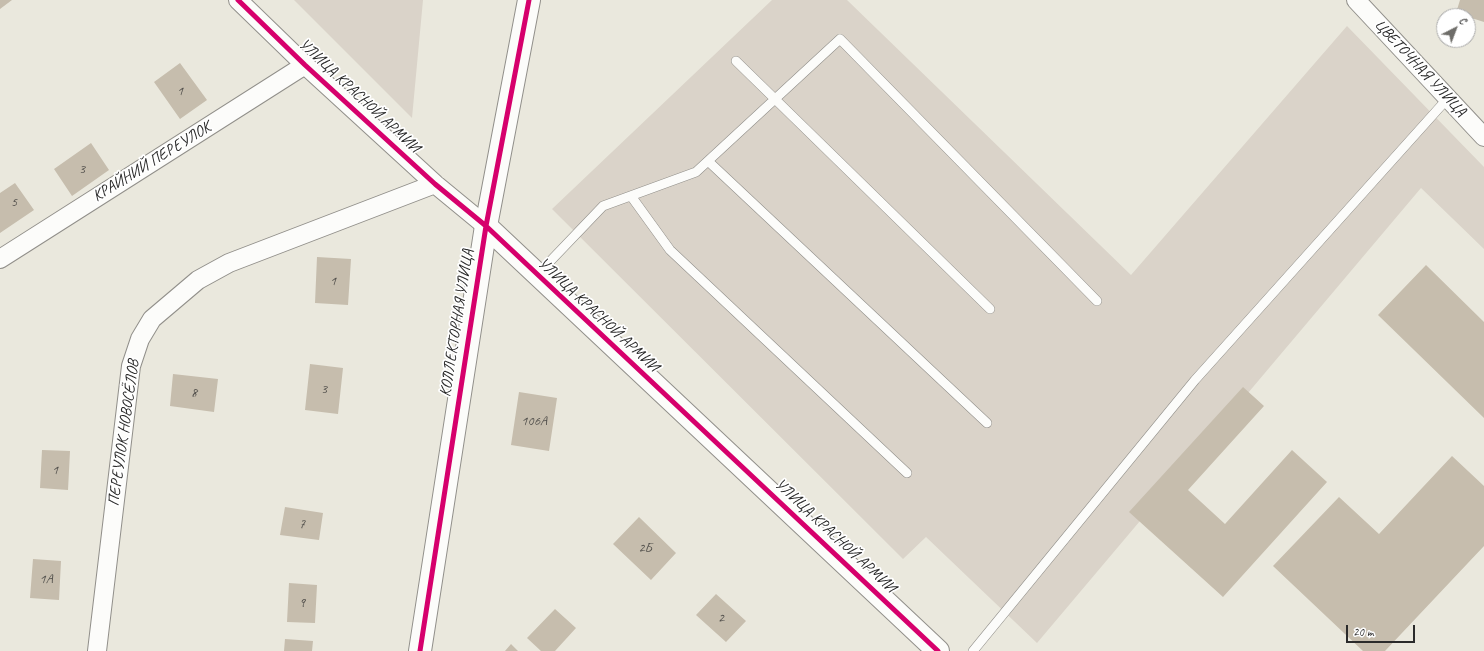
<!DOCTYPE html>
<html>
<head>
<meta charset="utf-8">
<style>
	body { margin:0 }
	#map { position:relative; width:1484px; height:651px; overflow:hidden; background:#eae8dd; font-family:Caveat,sans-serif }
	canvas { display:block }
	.north { position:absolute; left:1436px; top:8px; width:40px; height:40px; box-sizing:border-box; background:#fff; border:1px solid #aaa; border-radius:50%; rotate:42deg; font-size:11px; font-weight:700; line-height:16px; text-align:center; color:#2b2b2b }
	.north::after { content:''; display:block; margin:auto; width:14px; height:18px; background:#6e6d69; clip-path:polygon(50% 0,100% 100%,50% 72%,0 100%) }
	.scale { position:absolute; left:1346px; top:625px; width:69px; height:18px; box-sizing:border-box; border:2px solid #2b2b2b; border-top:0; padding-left:5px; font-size:12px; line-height:14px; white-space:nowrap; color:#2b2b2b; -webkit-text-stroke:3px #fff; paint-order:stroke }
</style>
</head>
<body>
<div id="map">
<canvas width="1484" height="651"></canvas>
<div class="north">С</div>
<div class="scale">20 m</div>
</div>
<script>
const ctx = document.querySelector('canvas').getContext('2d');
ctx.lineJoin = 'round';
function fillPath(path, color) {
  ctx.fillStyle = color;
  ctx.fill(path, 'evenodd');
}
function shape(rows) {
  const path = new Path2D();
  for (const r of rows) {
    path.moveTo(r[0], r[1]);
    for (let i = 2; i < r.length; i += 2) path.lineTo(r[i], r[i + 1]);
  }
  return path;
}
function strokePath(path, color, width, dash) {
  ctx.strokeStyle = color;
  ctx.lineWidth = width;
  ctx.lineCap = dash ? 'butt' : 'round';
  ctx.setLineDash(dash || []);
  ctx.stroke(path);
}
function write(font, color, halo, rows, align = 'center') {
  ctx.font = font + ' Caveat,sans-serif';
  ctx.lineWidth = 3.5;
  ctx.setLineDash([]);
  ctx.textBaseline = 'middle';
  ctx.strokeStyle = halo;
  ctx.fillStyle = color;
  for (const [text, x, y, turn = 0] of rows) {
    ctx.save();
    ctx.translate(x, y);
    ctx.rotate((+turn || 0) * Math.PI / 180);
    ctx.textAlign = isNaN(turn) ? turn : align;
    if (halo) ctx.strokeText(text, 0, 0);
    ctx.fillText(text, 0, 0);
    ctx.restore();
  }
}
const industrial = shape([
	[294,0,423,0,412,118],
	[772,0,847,0,1131,275,1347,26,1484,167,1484,249,1421,188,1037,643,926,537,903,559,552,209]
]);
const building = shape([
	[0,0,12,0,0,9],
	[1460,0,1484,0,1484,22,1456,13],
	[180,63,207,100,180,119,154,82],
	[91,143,109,170,72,196,54,169],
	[15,183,34,210,0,233,0,193],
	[317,257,351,259,348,305,315,303],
	[1426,265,1484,322,1484,418,1378,315],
	[310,364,343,368,338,414,305,410],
	[173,374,218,379,214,412,170,406],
	[1243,387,1264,406,1188,490,1225,524,1292,450,1327,482,1223,597,1129,512],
	[519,392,557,398,549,451,511,445],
	[42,450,70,451,68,490,40,488],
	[1452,456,1484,486,1484,546,1385,651,1363,651,1273,566,1339,497,1379,534],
	[285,507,323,513,319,540,280,535],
	[639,517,676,553,651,580,613,544],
	[33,559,61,561,59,600,30,598],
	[289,583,317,585,315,623,287,622],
	[716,594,746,621,726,642,696,615],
	[555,609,576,628,555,651,541,651,527,638],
	[285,639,313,641,312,651,284,651],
	[511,644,518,651,505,651]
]);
const service = shape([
	[736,61,990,309],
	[708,161,987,423],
	[631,196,670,250,907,473],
	[537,275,603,206,696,172,840,39,1097,301],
	[973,651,1195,380,1448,98]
]);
const minor = shape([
	[238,0,305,65,435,184,486,226],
	[1356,0,1484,137],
	[0,259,305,65],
	[97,651,131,366,140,339,152,319,198,280,229,263,435,184]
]);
const tertiary = shape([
	[486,226,938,651],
	[420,651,486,226,529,0]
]);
const cycleway = shape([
	[238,0,305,65,435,184,486,226,938,651],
	[420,651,486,226,529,0]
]);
const numberNames = [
	["1",180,91],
	["3",82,169],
	["5",14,202],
	["1",333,281],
	["3",324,389],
	["8",194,393],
	["106А",534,421],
	["1",55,470],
	["7",302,524],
	["2Б",645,548],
	["1А",46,579],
	["9",302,603],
	["2",721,618]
];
const streetNames = [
	["ЦВЕТОЧНАЯ УЛИЦА",1420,68,47],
	["УЛИЦА КРАСНОЙ АРМИИ",359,96,43],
	["КРАЙНИЙ ПЕРЕУЛОК",152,162,-32],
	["УЛИЦА КРАСНОЙ АРМИИ",598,315,43],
	["КОЛЛЕКТОРНАЯ УЛИЦА",457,323,-81],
	["ПЕРЕУЛОК НОВОСЁЛОВ",124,433,-82],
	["УЛИЦА КРАСНОЙ АРМИИ",835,536,43]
];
fillPath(industrial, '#dad3c9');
fillPath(building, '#c6bdad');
strokePath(service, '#918f8a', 10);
strokePath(minor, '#918f8a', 20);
strokePath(tertiary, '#918f8a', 24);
strokePath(service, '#fcfcfa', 9);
strokePath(minor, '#fcfcfa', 18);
strokePath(tertiary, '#fcfcfa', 22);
strokePath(cycleway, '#d6006c', 5);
write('14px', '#52504c', null, numberNames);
write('16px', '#2b2b2b', '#fff', streetNames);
</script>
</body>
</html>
